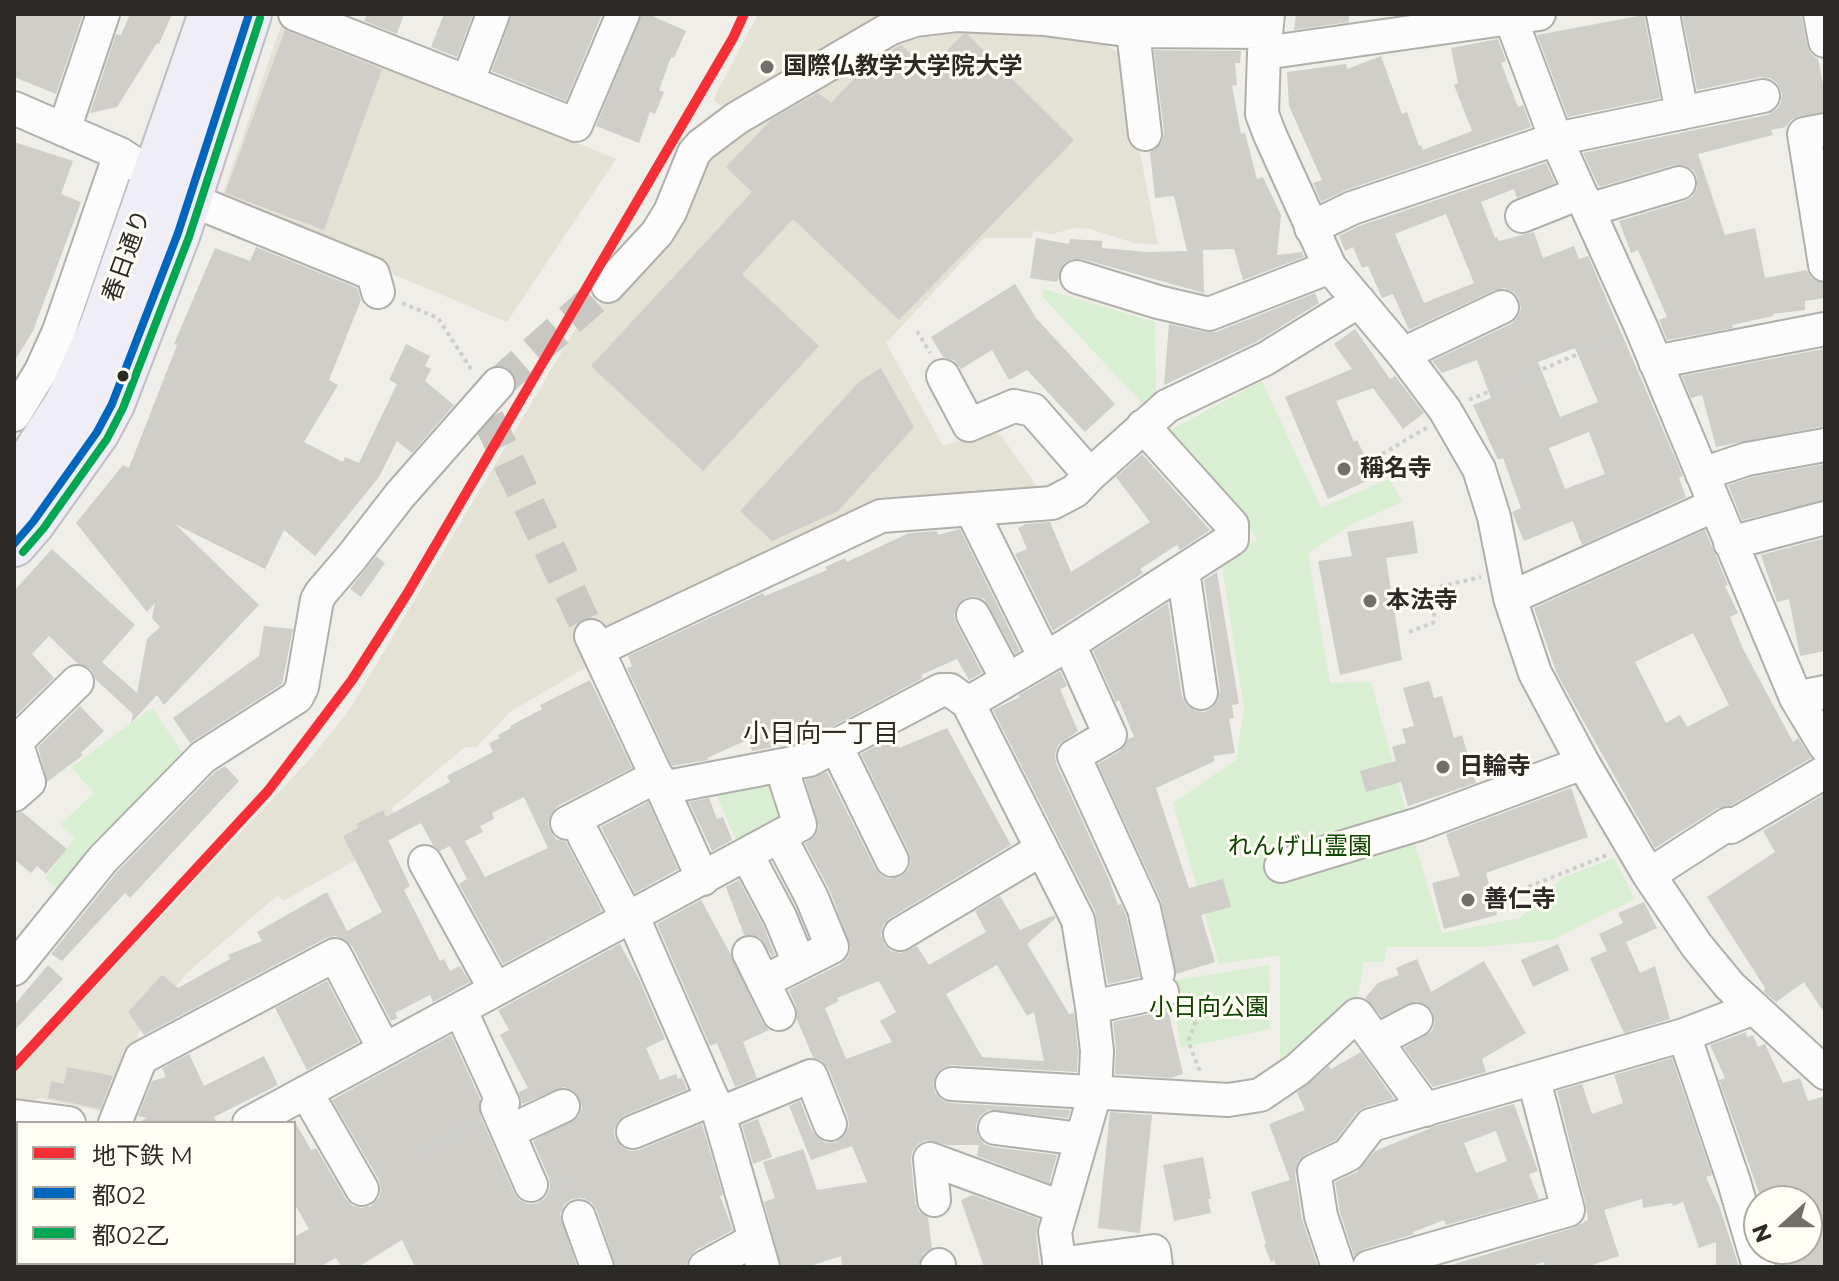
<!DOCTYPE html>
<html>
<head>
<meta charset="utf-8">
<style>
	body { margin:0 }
	#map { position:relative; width:1839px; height:1281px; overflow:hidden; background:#efeee8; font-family:Montserrat,"Noto Sans JP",sans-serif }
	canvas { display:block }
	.frame { position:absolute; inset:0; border:16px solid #2b2a26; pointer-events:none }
	.legend { position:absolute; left:16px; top:1121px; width:280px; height:144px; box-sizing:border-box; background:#fffdf4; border:2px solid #aaa9a2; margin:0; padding:10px 14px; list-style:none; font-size:24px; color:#2b2a26 }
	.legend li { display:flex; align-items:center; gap:16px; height:40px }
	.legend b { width:40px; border:2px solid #aaa9a2 }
	.north { position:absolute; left:1743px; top:1185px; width:80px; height:80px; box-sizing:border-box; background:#fffdf4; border:2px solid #aaa9a2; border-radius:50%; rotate:249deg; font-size:22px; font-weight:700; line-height:32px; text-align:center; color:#2b2a26 }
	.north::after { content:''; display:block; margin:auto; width:28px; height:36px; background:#706f6a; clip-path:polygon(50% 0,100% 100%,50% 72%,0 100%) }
</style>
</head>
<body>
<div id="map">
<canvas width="1839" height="1281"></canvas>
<div class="frame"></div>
<ul class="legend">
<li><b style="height:10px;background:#f62e36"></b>地下鉄 M</li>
<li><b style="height:10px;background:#0065bd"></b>都02</li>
<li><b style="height:10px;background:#00a651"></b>都02乙</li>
</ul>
<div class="north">N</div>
</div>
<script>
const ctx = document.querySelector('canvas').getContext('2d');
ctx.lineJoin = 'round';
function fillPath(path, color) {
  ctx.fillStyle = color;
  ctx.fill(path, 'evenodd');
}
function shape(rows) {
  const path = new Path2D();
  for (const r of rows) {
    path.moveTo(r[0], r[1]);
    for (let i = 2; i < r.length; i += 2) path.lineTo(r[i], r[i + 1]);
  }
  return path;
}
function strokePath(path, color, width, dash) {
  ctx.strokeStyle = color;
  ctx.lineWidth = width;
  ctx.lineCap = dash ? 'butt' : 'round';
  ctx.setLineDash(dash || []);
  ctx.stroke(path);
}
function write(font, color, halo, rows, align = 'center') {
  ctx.font = font + ' Montserrat,"Noto Sans JP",sans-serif';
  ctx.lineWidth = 6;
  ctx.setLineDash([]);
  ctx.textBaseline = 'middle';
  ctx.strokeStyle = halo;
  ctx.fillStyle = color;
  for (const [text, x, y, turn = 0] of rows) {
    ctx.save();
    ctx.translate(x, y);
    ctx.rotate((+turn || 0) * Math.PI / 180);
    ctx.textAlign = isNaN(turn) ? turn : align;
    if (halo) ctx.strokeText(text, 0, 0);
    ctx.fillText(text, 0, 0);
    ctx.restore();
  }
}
const built = shape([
	[758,14,896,14,732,114,713,100],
	[283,20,616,159,507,322,220,202],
	[916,27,1086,35,1125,56,1139,149,1158,245,1134,243,1090,229,1075,228,1052,234,1033,231,1032,238,984,238,886,343,943,446,996,429,1045,497,882,506,609,628,597,629,592,664,511,711,476,747,465,747,392,808,402,834,283,901,278,895,189,971,140,1029,110,1113,39,1098,14,1110,14,1073,310,759,348,712,582,318,613,292,705,151],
	[64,1263,222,1263,215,1267,65,1267]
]);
const green = shape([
	[1044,289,1155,322,1156,399,1142,403,1042,296],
	[1262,381,1321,508,1389,479,1403,502,1354,523,1308,553,1330,683,1371,682,1413,838,1442,933,1520,918,1564,877,1614,858,1635,899,1552,940,1481,947,1387,947,1384,962,1364,962,1358,996,1280,1063,1280,955,1219,964,1173,803,1236,760,1244,708,1221,560,1258,539,1163,434],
	[152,708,185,756,97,840,58,888,45,879,75,837,60,825,94,793,71,767],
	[772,771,792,823,741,851,712,784],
	[1269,965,1270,1029,1181,1048,1170,981]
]);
const building = shape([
	[14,14,83,14,56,94,14,77],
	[130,14,172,14,159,44,157,43,117,107,90,113,116,34,121,35],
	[367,14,404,14,397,34,364,21],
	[444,14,473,14,457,57,431,47],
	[512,14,602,14,566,101,492,71],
	[642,14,648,14,686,31,674,58,671,57,659,90,664,92,655,114,650,112,639,143,596,126],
	[1296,14,1349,14,1349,22,1294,30],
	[1682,14,1801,14,1807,45,1811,54,1818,59,1825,94,1825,112,1800,116,1791,120,1786,127,1771,130,1773,135,1698,154,1725,235,1755,228,1765,278,1807,270,1811,278,1825,284,1825,298,1805,301,1805,310,1773,314,1773,316,1732,325,1733,328,1667,340,1659,320,1667,317,1638,250,1631,253,1619,221,1685,201,1692,197,1697,188,1697,177,1693,170,1684,165,1674,165,1599,187,1583,153,1767,115,1776,110,1781,103,1782,93,1777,83,1770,78,1760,77,1697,90],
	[1644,15,1660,98,1568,117,1537,35],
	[285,30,382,69,324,230,225,193],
	[963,34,967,34,1074,140,899,320,793,219,742,274,819,346,703,471,591,366,752,192,726,167,772,119,818,93,831,103,870,62,901,45,928,70],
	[1498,39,1506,61,1501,63,1518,107,1523,105,1531,127,1346,190,1321,202,1313,183,1322,180,1289,106,1287,72,1346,64,1347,69,1381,56,1402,114,1407,112,1419,146,1421,145,1423,150,1472,131,1454,85,1458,83,1451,48],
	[1154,50,1241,51,1240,63,1235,63,1237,85,1232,86,1241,134,1245,133,1257,179,1263,177,1281,215,1277,255,1302,252,1304,257,1243,280,1234,249,1203,250,1204,293,1082,259,1072,259,1064,264,1057,282,1030,278,1036,238,1069,244,1070,239,1102,241,1102,248,1147,252,1187,251,1174,196,1155,198,1150,152,1162,142,1164,132],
	[14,142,73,161,61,194,81,202,33,331,14,362],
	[1546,163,1555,183,1517,198,1514,189,1481,202,1495,238,1497,237,1499,241,1534,232,1543,258,1574,246,1579,259,1588,256,1683,476,1679,478,1686,497,1582,545,1573,521,1524,541,1512,512,1521,508,1503,458,1498,460,1473,405,1491,398,1477,360,1442,373,1432,361,1511,324,1517,318,1521,309,1519,298,1513,292,1504,288,1495,290,1409,330,1393,294,1382,298,1368,266,1362,268,1353,247,1345,251,1339,236,1359,226],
	[1446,214,1474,283,1424,303,1395,234],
	[1575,348,1598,402,1560,417,1538,362],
	[1589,432,1605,474,1565,489,1549,448],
	[256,247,357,288,361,300,329,380,338,385,304,442,343,462,345,457,359,463,397,384,389,380,406,344,430,356,425,366,431,369,425,381,454,405,412,453,397,441,379,477,315,556,284,530,265,569,175,524,259,605,164,705,157,695,131,723,133,714,95,679,91,669,78,664,49,636,32,654,54,678,14,717,14,591,52,549,135,625,102,662,137,693,147,639,160,627,152,618,155,603,147,612,76,523,123,465,129,468,177,345,174,344,215,248,250,261],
	[1015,284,1036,318,1115,404,1085,432,1027,370,1009,380,992,350,961,369,954,360,943,357,931,337],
	[1315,293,1319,303,1256,342,1164,385,1169,324,1205,332,1216,332],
	[1355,329,1390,379,1395,376,1424,413,1403,429,1373,388,1336,401,1354,442,1357,440,1375,477,1328,499,1285,397,1352,369,1334,344],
	[1823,349,1825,426,1716,447,1702,395,1691,398,1682,376],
	[881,368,914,427,838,511,772,541,740,511,860,381],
	[1142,454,1210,530,1180,550,1177,545,1140,569,1143,573,1053,631,1015,554,1027,549,1018,528,1026,524,1050,522,1071,572,1150,522,1116,477],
	[1825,464,1825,500,1742,520,1728,485,1752,477],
	[1413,521,1418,553,1386,558,1402,660,1340,675,1318,561,1352,556,1347,532],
	[960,529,1020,651,1015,654,984,599,974,596,965,598,957,606,954,615,956,623,982,673,969,680,957,659,921,675,923,678,803,742,799,743,798,740,784,745,752,751,747,740,707,758,708,760,672,766,627,668,632,666,628,656,763,593,765,596,827,570,825,567,845,558,847,562,909,533,937,531,938,535],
	[1705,530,1728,585,1725,586,1738,613,1730,617,1743,649,1793,742,1798,738,1811,758,1730,806,1718,808,1655,848,1557,674,1534,608],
	[1693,633,1729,705,1687,727,1680,715,1666,723,1635,662],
	[1825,538,1825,651,1800,656,1789,599,1777,602,1761,555,1757,556],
	[376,556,385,563,361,597,350,589],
	[1217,572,1239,704,1232,705,1234,718,1229,719,1235,753,1213,756,1215,761,1156,788,1189,888,1223,879,1231,907,1201,915,1215,962,1176,974,1161,901,1098,764,1120,751,1128,739,1134,737,1119,700,1116,702,1093,651,1168,603,1182,697,1187,705,1195,711,1205,712,1212,708,1218,701,1220,690,1204,580],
	[264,626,293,629,282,684,190,743,173,718,259,656],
	[1060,671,1067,686,1060,689,1078,731,1058,745,1055,754,1056,763,1108,877,1118,905,1121,904,1126,915,1140,977,1108,984,1095,911,993,710,1020,697,1019,695],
	[590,680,632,768,558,806,551,814,548,823,551,832,556,839,566,842,602,911,503,964,459,884,467,879,450,846,440,851,433,845,421,823,388,840,410,886,404,890,440,961,444,959,450,971,460,966,470,982,433,1002,430,995,395,1013,398,1018,391,1021,352,946,344,939,335,936,326,938,144,1035,128,1012,162,975,178,988,230,959,228,955,262,941,257,932,327,892,347,931,382,912,343,836,358,828,356,824,383,810,386,817,450,782,447,776,493,752,489,743,500,738,498,735,511,728,510,726,542,709,540,705],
	[524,797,548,848,485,877,465,841,483,832,480,826,494,819,492,813],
	[1429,681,1434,698,1442,696,1454,738,1462,735,1476,783,1408,806,1401,782,1366,792,1360,771,1396,761,1392,747,1406,743,1402,729,1414,726,1403,688],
	[80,706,104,731,81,753,83,755,47,782,38,747],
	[947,728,1011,845,890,918,883,925,881,935,884,944,891,951,901,953,917,946,929,965,986,932,975,911,1000,896,1020,930,1054,915,1056,918,1027,944,1069,1014,1074,1013,1078,1052,1077,1072,952,1065,944,1067,937,1073,933,1084,935,1093,942,1100,950,1103,1070,1110,1068,1118,988,1110,980,1116,976,1125,978,1136,984,1144,992,1147,1057,1155,1049,1183,977,1156,979,1145,947,1145,926,1140,918,1144,912,1152,911,1160,915,1203,919,1212,928,1218,932,1248,923,1254,919,1266,842,1267,841,1256,807,1267,781,1267,764,1202,775,1198,763,1162,803,1149,817,1190,867,1182,852,1146,811,1160,789,1106,800,1101,812,1131,819,1139,826,1143,836,1142,845,1135,849,1126,848,1117,828,1068,822,1061,813,1057,797,1020,796,1006,789,990,841,964,848,957,851,948,830,891,805,844,815,836,819,827,805,780,827,772,875,868,882,876,890,879,900,877,908,870,911,862,909,852,861,754,894,736,899,748],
	[997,965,1027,1016,1034,1012,1044,1061,982,1057,946,994],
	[879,981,896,1012,880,1021,892,1042,846,1059,825,1008,839,1001,837,998],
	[225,766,239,781,130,898,125,893,62,961,51,954,117,872,215,772],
	[1571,788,1588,837,1486,873,1497,915,1444,929,1432,883,1460,876,1446,834],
	[1825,794,1825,1014,1804,982,1776,1002,1764,992,1765,988,1707,897,1775,852,1763,831],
	[709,798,717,819,723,817,732,840,712,851,689,802],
	[648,802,678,869,635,893,601,827],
	[22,812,67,849,46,874,37,866,31,873,14,859,14,814],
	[739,880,763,925,775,955,772,956,760,938,744,935,726,887],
	[701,900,730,953,762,1022,769,1030,743,1042,757,1078,735,1087,717,1043,710,1046,657,924],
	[1644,902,1657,928,1626,942,1640,973,1655,966,1670,1019,1624,1033,1590,958,1607,951,1599,934,1623,923,1618,913],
	[620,944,639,979,665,1039,646,1048,660,1080,676,1074,678,1079,682,1077,687,1089,625,1115,618,1121,614,1130,615,1138,622,1147,631,1151,639,1150,702,1124,723,1195,720,1196,733,1230,696,1250,689,1257,687,1264,678,1267,616,1267,597,1211,591,1202,582,1198,572,1199,565,1204,560,1214,577,1267,415,1267,402,1240,358,1267,342,1267,336,1258,319,1267,294,1267,294,1237,309,1229,294,1203,294,1120,311,1150,316,1148,346,1199,353,1206,361,1208,371,1206,379,1198,381,1190,379,1180,332,1100,451,1035,480,1099,480,1115,514,1193,519,1200,528,1204,538,1203,546,1197,550,1188,549,1178,533,1141,578,1117,582,1108,580,1099,574,1091,564,1087,522,1104,519,1092,528,1088,500,1035,509,1030,498,1010],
	[1558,944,1569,970,1533,987,1521,960],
	[1417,959,1431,992,1484,961,1526,1033,1482,1059,1486,1072,1433,1087,1404,1048,1432,1031,1435,1022,1432,1011,1425,1004,1416,1001,1382,1017,1365,998,1378,983,1399,975,1396,968],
	[48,965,63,979,14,1031,16,1003],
	[327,981,359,1042,307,1070,275,1008],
	[1168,1010,1183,1074,1171,1078,1115,1074,1116,1049,1113,1022],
	[1746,1032,1747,1037,1753,1035,1758,1047,1765,1044,1783,1083,1800,1078,1808,1101,1825,1096,1825,1267,1784,1267,1778,1249,1807,1249,1807,1201,1762,1201,1719,1080,1725,1078,1710,1045],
	[1361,1052,1394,1099,1365,1107,1356,1113,1336,1140,1306,1154,1298,1161,1295,1174,1302,1219,1318,1267,1277,1267,1274,1260,1271,1262,1264,1245,1266,1244,1251,1192,1290,1180,1269,1124,1305,1110,1297,1093,1329,1066,1331,1069],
	[189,1054,204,1086,264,1056,278,1085,214,1117,217,1123,137,1123,147,1118,138,1116,152,1081,166,1077,162,1068],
	[1672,1058,1712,1175,1706,1177,1720,1208,1739,1267,1716,1267,1716,1242,1699,1248,1683,1202,1673,1206,1672,1203,1643,1208,1642,1199,1604,1210,1619,1256,1586,1267,1545,1267,1544,1262,1528,1267,1445,1267,1573,1228,1588,1220,1586,1205,1557,1091,1582,1084,1592,1114,1623,1103,1614,1075],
	[67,1067,113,1076,100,1109,48,1098,51,1081,64,1084],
	[1514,1104,1538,1171,1529,1174,1539,1199,1446,1225,1444,1220,1413,1232,1414,1234,1364,1249,1354,1256,1340,1212,1335,1182,1357,1172,1375,1151,1436,1126],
	[1496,1131,1507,1161,1476,1173,1464,1143],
	[1110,1112,1152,1115,1140,1233,1098,1228],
	[758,1119,772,1157,753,1164,742,1125],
	[1203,1157,1211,1199,1208,1199,1211,1213,1174,1221,1163,1165],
	[973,1195,1039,1219,1036,1234,1040,1267,984,1267,961,1200]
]);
const minorTunnel = shape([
	[498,384,608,286],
	[488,418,591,636]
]);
const path = shape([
	[402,303,438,318,473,372],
	[917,331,930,353],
	[1469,400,1616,338],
	[1382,454,1428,427],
	[1409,632,1433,623,1438,587,1481,577],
	[1477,760,1498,767],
	[1498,896,1511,894,1607,855],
	[1188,993,1196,1004,1198,1016,1189,1039,1190,1046,1201,1074],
	[422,1154,475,1120],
	[557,1179,563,1177,569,1192]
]);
const minor = shape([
	[295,14,576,125,623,14],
	[1268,14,1264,53,1262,114,1270,135,1330,267,1403,354,1445,410,1479,469,1494,517,1510,598,1535,673,1583,763,1649,875,1697,946,1730,986,1825,1073],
	[1509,14,1556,139,1641,327,1796,698,1825,746],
	[1663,14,1682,113],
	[1820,14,1825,41],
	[1133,31,1145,134],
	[1264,53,1539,14],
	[468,81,493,14],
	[14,108,120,154,189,199,373,274,378,292],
	[64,130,103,14],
	[1825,130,1804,134,1825,265],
	[1588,210,1679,183],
	[1522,216,1580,193],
	[1311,228,1352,208,1556,139,1763,96],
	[1077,277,1158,302,1209,314,1330,267],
	[608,286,657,233,670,212,694,153,701,145,737,118,891,28,915,20,957,15,1044,19,1133,31,1266,32],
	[1403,354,1502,307],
	[1655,362,1825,329],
	[943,376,969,425,1014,406,1033,410,1090,475],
	[14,415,41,371,59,331,120,154],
	[1702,474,1747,459,1825,445],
	[971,509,1045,658],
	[1730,543,1825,518],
	[1183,571,1201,693],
	[1510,598,1715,505],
	[973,615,1007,679],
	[591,636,662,788,809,760,941,690,950,690,968,703,1078,920,1092,1007,1097,1051,1095,1093,1055,1232,1060,1267],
	[1069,644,1110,735,1074,756,1144,909,1158,973],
	[599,649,881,516,1052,503,1075,491,1090,475,1167,406,1265,359,1359,301],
	[1796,698,1825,692],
	[968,703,1069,644,1232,539,1232,525,1143,426],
	[836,746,892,860],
	[662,788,703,879],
	[14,795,29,782,16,742,77,682],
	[567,823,657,776],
	[584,836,627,918],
	[747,855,780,917,799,963],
	[425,862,495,989],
	[1281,866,1419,824,1583,763],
	[1649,875,1728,824,1731,827,1825,772],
	[632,915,719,1114,763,1267],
	[900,934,1042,849],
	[749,953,779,1014],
	[14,969,103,859,203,757,297,697,302,687,317,600,321,593,351,558,400,495,498,384],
	[763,982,832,947,812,898,780,837],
	[1092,1007,1162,992],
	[460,1009,503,1103,497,1107,531,1185],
	[1684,1035,1734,1182,1759,1267],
	[1376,1041,1416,1020],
	[952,1084,1228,1100,1260,1095,1297,1070,1357,1015,1426,1110],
	[306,1092,362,1189],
	[719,1114,811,1076,830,1124],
	[14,1116,69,1123],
	[115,1123,141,1058,335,955,384,1049],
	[249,1123,800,825,781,766],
	[995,1128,1081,1139],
	[508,1132,563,1106],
	[633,1132,713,1099],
	[934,1200,930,1159,1061,1207],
	[579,1217,597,1267],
	[1059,1264,1154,1251,1156,1267],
	[705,1267,754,1240],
	[937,1267,939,1265],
	[1338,1267,1321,1216,1314,1171,1348,1155,1371,1125,1684,1035,1754,1008],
	[1369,1267,1568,1210,1534,1080]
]);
const highway = shape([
	[14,486,67,404,102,327,211,14],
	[14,544,33,522,97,432,112,404,178,233,249,14]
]);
const bus1 = shape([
	[14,544,33,522,97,432,112,404,178,233,249,14]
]);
const bus2 = shape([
	[23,552,43,529,107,439,123,408,189,237,260,18]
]);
const metro1 = shape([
	[14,1066,268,791,352,680,407,594,733,38,744,14]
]);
const markers = [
	[767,67,8,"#706f6a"],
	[123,376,7,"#2b2a26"],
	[1344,469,8,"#706f6a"],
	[1370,601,8,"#706f6a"],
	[1443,767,8,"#706f6a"],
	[1468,900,8,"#706f6a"]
];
const poiNames = [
	["国際仏教学大学院大学",783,67],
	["稱名寺",1360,469],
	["本法寺",1386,601],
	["日輪寺",1459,767],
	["善仁寺",1484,900]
];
const streetNames = [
	["春日通り",127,256,-70]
];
const parkNames = [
	["れんげ山霊園",1300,847],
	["小日向公園",1209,1008]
];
const neighbourhoodNames = [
	["小日向一丁目",821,734]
];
fillPath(built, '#e4e1d5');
fillPath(green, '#d9efd1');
fillPath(building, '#cfcec9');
strokePath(minorTunnel, '#c8c7c1', 32, [32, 16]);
strokePath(minor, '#b0afaa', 36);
strokePath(highway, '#c0bec4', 48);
strokePath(path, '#cfcecb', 4, [4, 4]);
strokePath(minor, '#fdfcfc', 32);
strokePath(highway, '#efedf5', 44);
strokePath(bus1, '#0065bd', 8);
strokePath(bus2, '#00a651', 8);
strokePath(metro1, '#f62e36', 10);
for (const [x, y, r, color] of markers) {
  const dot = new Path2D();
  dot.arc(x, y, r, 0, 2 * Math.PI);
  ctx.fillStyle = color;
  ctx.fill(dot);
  strokePath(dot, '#fffdf4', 3);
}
write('bold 24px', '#2b2a26', '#fffdf4', poiNames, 'left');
write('24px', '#2b2a26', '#fffdf4', streetNames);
write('24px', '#0d4400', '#fffdf4', parkNames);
write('26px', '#2b2a26', '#fffdf4', neighbourhoodNames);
</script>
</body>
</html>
